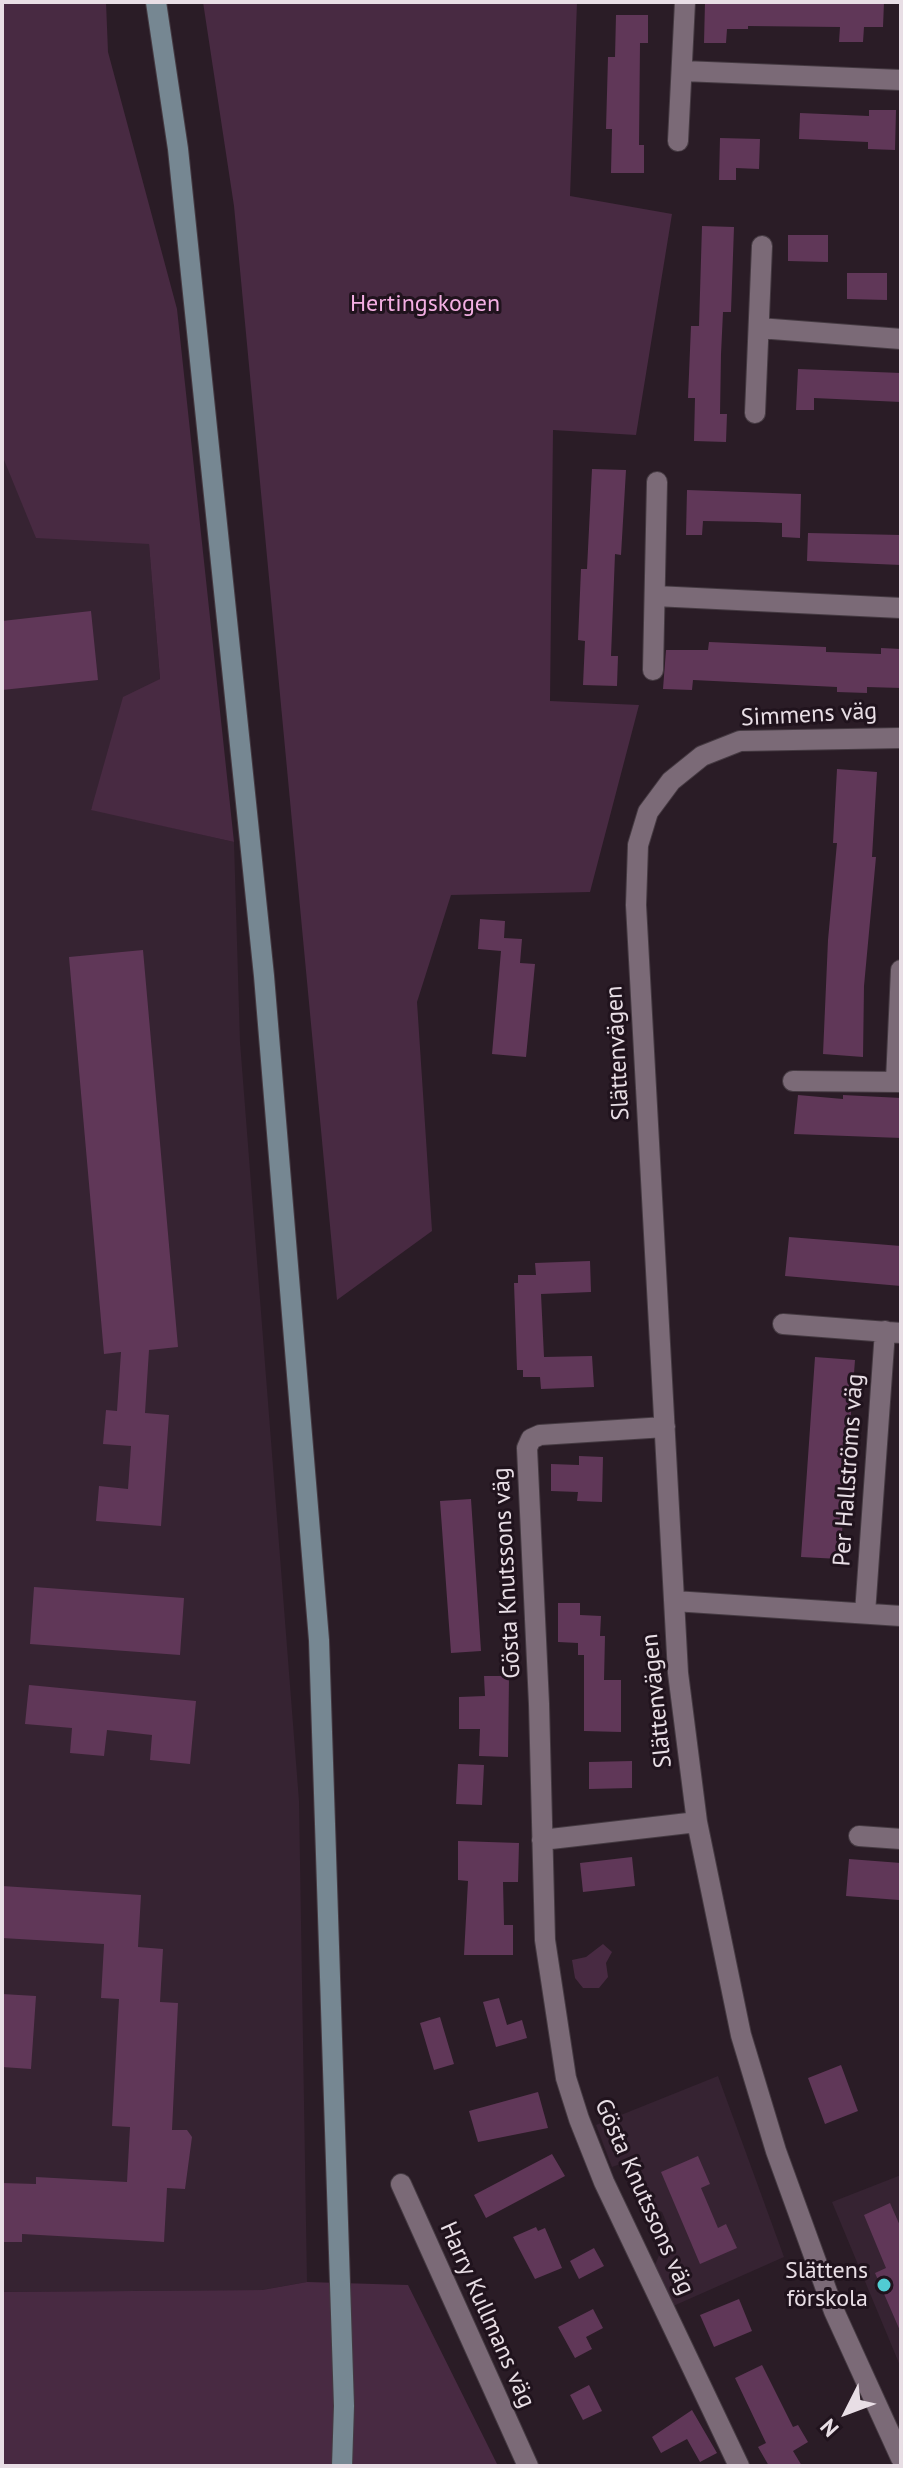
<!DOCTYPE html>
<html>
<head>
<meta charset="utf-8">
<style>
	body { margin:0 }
	#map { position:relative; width:903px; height:2468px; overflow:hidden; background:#2a1c26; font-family:"PT Sans",sans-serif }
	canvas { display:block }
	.frame { position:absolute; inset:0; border:4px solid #e8dee5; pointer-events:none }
	.north { position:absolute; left:807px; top:2372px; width:80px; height:80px; -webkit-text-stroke:6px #20131d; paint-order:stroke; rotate:228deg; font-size:22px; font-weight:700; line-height:32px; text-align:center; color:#e8dee5 }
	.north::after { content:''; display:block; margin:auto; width:28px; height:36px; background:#e8dee5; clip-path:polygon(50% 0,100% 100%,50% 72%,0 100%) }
</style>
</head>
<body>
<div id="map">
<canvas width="903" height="2468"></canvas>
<div class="frame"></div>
<div class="north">N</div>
</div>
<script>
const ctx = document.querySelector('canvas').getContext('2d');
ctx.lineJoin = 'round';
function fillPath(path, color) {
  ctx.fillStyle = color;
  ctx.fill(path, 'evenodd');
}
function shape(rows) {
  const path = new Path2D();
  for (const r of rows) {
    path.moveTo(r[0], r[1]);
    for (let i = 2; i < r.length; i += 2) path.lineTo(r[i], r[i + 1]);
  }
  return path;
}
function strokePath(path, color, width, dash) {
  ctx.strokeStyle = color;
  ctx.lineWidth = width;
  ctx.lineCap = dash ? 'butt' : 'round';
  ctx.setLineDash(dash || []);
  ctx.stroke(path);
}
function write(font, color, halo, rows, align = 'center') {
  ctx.font = font + ' "PT Sans",sans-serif';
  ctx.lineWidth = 6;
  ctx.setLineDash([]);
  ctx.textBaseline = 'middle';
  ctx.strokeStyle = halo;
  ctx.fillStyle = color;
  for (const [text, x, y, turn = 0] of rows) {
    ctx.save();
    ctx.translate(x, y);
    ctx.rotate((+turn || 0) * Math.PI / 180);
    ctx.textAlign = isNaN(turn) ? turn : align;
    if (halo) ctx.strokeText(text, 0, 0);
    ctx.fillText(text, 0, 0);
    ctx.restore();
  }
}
const built = shape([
	[2,455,149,543,160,679,91,809,234,842,240,1042,299,1801,307,2282,262,2290,2,2292],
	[718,2076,784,2257,671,2307,653,2269,670,2231,662,2212,639,2202,623,2163,612,2167,596,2125],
	[901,2175,901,2368,832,2202]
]);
const green = shape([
	[2,2,106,2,108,52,177,309,234,842,91,810,123,697,160,679,149,544,36,538,2,455],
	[203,2,577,2,570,196,672,214,636,435,553,430,550,701,639,705,590,892,451,895,417,1002,432,1231,337,1300,234,206],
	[603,1944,612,1952,606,1963,608,1977,599,1988,583,1988,575,1978,572,1960,586,1957],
	[307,2282,408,2285,498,2466,2,2466,2,2292,262,2290]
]);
const building = shape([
	[705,2,884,2,883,27,864,27,863,42,839,42,840,27,748,26,748,29,727,29,726,43,704,43],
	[616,15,648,15,648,43,640,43,639,145,644,145,644,173,611,173,612,129,606,129,608,57,615,57],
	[869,110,896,110,895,150,868,149,868,142,799,139,800,113,869,116],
	[720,138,760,139,759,169,736,168,736,180,719,180],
	[702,226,734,227,731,312,723,312,721,354,720,414,727,414,726,442,694,441,695,398,688,398,691,326,699,326],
	[788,235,828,235,828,262,788,261],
	[847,273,887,273,887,300,847,299],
	[798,369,901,373,901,402,814,398,814,410,796,410],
	[592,469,626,470,621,555,615,554,611,656,618,656,617,686,583,685,585,641,578,640,581,569,587,569],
	[687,490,801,494,800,538,782,537,782,523,757,522,703,521,702,535,686,535],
	[808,533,901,535,901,565,807,561],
	[91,611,98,680,2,690,2,621],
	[709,642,826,647,826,652,881,654,881,648,901,649,901,688,867,687,867,693,837,692,837,687,693,680,692,690,663,689,666,650,708,650],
	[837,769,877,772,872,857,876,857,864,986,863,1057,823,1054,828,940,837,843,833,843],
	[480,919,505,921,504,938,522,939,520,963,535,964,526,1057,492,1054,501,951,478,949],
	[143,950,178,1347,149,1350,145,1413,169,1415,161,1526,96,1521,99,1486,128,1489,131,1446,103,1444,106,1410,117,1411,121,1352,104,1354,69,957],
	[798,1095,843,1099,843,1095,901,1098,901,1138,794,1134],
	[789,1237,901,1246,901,1286,785,1276],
	[590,1261,591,1292,541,1294,544,1357,592,1356,594,1387,541,1389,540,1377,523,1377,523,1370,517,1370,514,1283,518,1283,518,1275,536,1275,535,1263],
	[815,1357,855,1360,840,1559,801,1557],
	[579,1456,603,1457,602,1502,577,1501,578,1492,551,1491,551,1464,579,1465],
	[471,1499,481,1651,451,1653,440,1501],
	[34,1587,184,1598,180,1655,30,1644],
	[558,1603,580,1603,580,1615,601,1616,600,1636,605,1636,604,1680,621,1680,621,1732,584,1731,584,1655,578,1655,578,1643,558,1642],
	[484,1676,509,1676,508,1757,479,1756,480,1729,459,1729,459,1697,485,1696],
	[29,1685,196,1701,190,1764,150,1760,152,1735,107,1730,104,1756,70,1753,72,1728,25,1724],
	[632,1761,632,1788,589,1789,589,1762],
	[458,1764,484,1765,482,1805,456,1804],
	[458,1841,519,1843,518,1882,503,1882,504,1925,513,1925,513,1955,464,1955,468,1881,458,1880],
	[632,1857,635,1886,583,1892,580,1863],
	[849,1859,901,1863,899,1900,846,1896],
	[2,1886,141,1895,138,1947,163,1949,160,2002,178,2003,172,2130,187,2130,192,2137,185,2189,167,2188,164,2242,22,2234,22,2242,2,2242,2,2183,36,2184,36,2177,127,2182,130,2127,112,2126,119,1999,101,1998,104,1944,2,1938],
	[2,1994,36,1996,31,2069,2,2067],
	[499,1998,507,2025,522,2020,527,2038,496,2047,483,2002],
	[440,2017,454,2064,434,2070,420,2023],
	[841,2065,858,2111,825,2124,808,2078],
	[538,2092,548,2128,478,2142,469,2111],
	[552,2154,565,2176,486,2218,474,2195],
	[698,2156,710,2184,701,2188,718,2228,726,2224,737,2248,700,2264,661,2172],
	[890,2203,901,2228,901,2333,875,2273,886,2268,864,2215],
	[536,2227,538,2231,545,2228,562,2268,535,2279,513,2237],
	[594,2248,604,2266,579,2279,570,2261],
	[739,2299,752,2331,714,2347,700,2315],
	[593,2309,603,2328,586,2337,592,2349,575,2358,558,2327],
	[762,2365,793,2427,798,2425,808,2442,793,2451,802,2466,769,2466,758,2447,766,2443,735,2378],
	[589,2385,602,2411,583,2420,570,2395],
	[692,2410,717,2453,700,2462,687,2439,661,2453,652,2437]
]);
const street = shape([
	[683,71,901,80],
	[678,141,685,2],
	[759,328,901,339],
	[755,413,762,246],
	[655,596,901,608],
	[653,670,657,482],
	[901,738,740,741,702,756,671,781,648,812,638,845,636,905,678,1673,697,1822,741,2035,776,2151,834,2311,901,2458],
	[793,1081,901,1082],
	[896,1081,901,970],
	[783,1324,901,1333],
	[665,1427,540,1435,531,1439,527,1448,539,1704,545,1940,566,2078,579,2119,604,2182,739,2466],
	[674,1601,901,1616],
	[865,1613,885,1331],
	[859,1836,901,1839],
	[542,1840,697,1822],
	[401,2184,528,2466]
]);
const secondary = shape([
	[156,2,178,149,264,976,319,1640,344,2406,342,2466]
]);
const markers = [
	[884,2285,8,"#51ccd3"]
];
const parkNames = [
	["Hertingskogen",425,304]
];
const streetNames = [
	["Simmens väg",809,715,-3],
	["Slättenvägen",618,1053,-93],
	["Per Hallströms väg",849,1470,-86],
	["Gösta Knutssons väg",507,1573,-93],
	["Slättenvägen",657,1701,-96],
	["Gösta Knutssons väg",644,2197,66],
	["Harry Kullmans väg",487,2315,66]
];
const poiNames = [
	["Slättens",868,2271],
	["förskola",868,2299]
];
fillPath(built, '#362332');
fillPath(green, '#482a42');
fillPath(building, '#603758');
strokePath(street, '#453a42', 22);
strokePath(secondary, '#453a42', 22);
strokePath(street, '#7b6a77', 20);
strokePath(secondary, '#768792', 20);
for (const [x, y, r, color] of markers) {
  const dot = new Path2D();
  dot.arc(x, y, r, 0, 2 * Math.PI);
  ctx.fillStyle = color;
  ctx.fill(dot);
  strokePath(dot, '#20131d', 3);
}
write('24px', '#f4afe3', '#20131d', parkNames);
write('24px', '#e8dee5', '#20131d', streetNames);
write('24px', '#e8dee5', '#20131d', poiNames, 'right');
</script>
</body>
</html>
